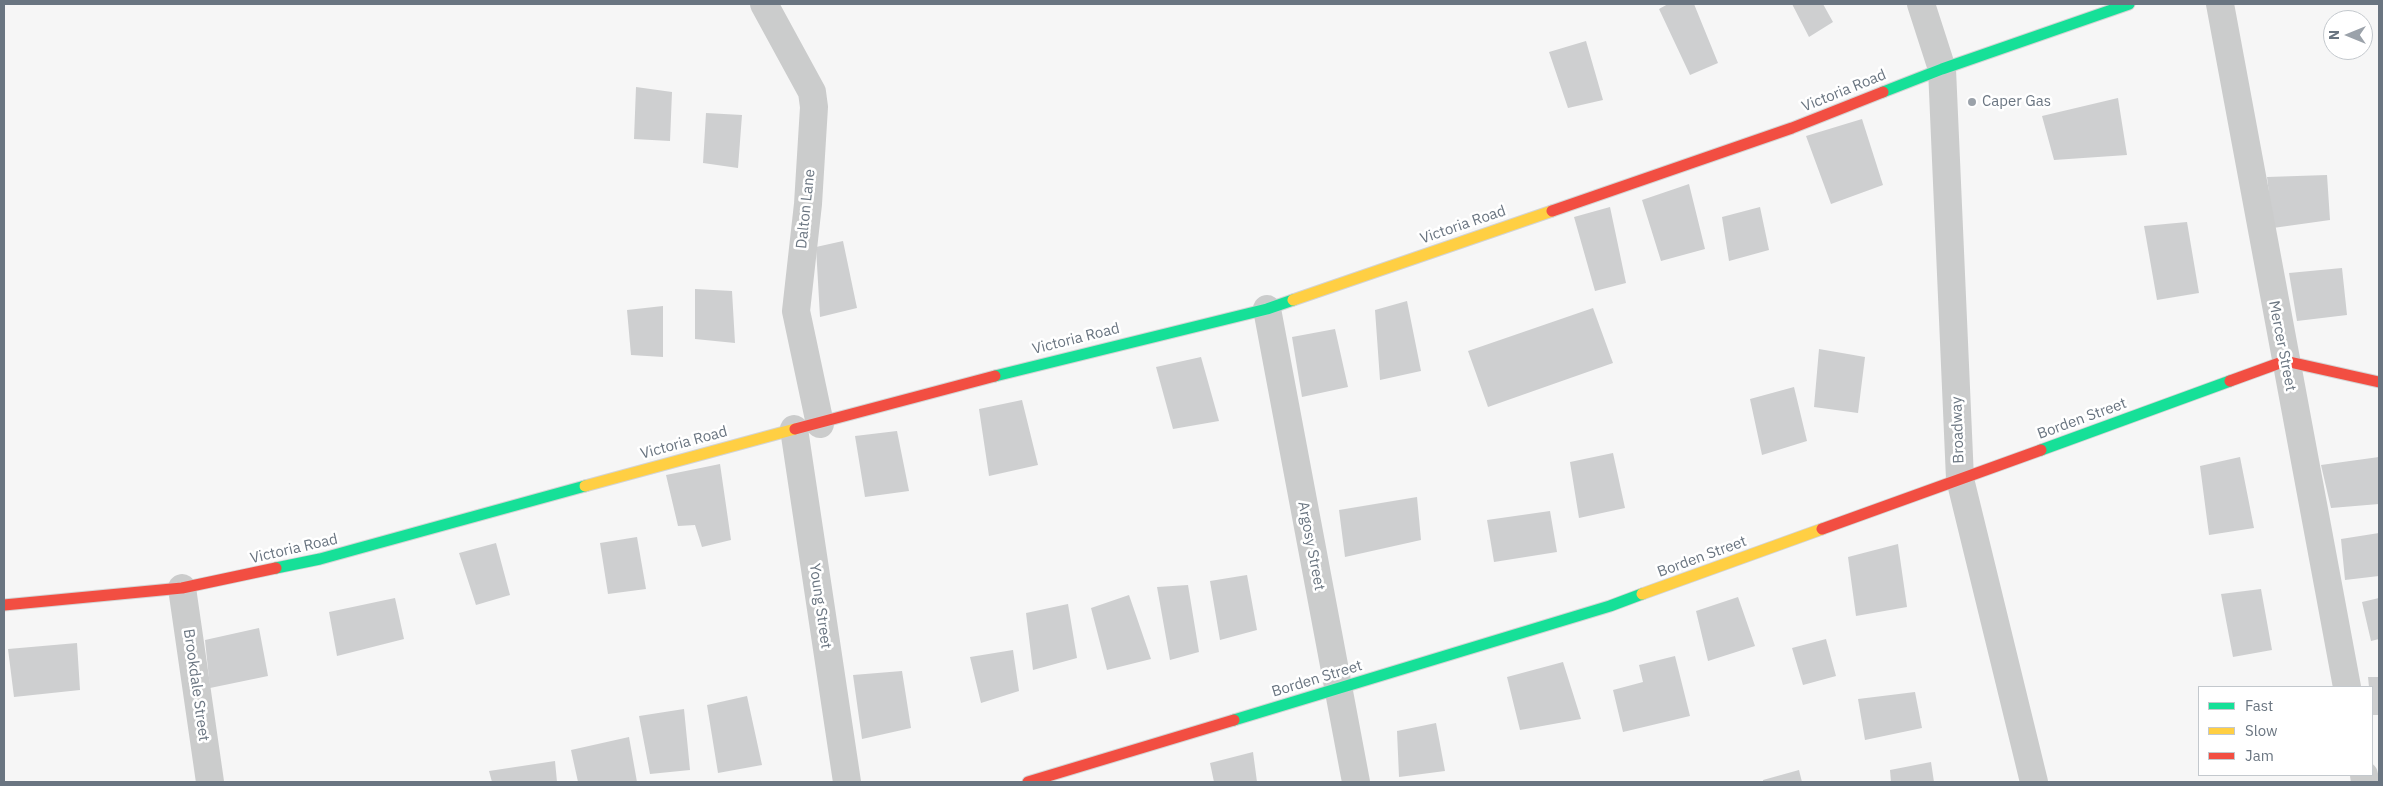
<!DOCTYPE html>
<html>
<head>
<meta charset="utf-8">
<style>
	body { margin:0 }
	#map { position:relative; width:2383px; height:786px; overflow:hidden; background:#f6f6f6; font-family:"IBM Plex Sans",sans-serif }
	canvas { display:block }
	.frame { position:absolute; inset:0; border:5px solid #6a7581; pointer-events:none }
	.legend { position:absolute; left:2198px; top:686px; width:175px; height:90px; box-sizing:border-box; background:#fff; border:1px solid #c3c8cd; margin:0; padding:6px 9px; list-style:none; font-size:15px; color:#6a7581 }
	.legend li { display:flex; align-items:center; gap:10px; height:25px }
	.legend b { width:25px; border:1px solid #c3c8cd }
	.north { position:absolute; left:2323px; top:10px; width:50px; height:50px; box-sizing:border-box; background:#fff; border:1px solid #c3c8cd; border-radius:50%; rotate:270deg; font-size:14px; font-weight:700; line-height:20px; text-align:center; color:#6a7581 }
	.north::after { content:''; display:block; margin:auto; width:18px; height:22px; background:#9ba2aa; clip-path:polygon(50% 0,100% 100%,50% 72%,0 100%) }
</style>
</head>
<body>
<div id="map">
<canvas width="2383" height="786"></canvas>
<div class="frame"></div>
<ul class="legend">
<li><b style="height:6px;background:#16e098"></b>Fast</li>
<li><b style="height:6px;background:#ffcf43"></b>Slow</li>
<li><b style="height:6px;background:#f24e42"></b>Jam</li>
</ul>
<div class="north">N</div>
</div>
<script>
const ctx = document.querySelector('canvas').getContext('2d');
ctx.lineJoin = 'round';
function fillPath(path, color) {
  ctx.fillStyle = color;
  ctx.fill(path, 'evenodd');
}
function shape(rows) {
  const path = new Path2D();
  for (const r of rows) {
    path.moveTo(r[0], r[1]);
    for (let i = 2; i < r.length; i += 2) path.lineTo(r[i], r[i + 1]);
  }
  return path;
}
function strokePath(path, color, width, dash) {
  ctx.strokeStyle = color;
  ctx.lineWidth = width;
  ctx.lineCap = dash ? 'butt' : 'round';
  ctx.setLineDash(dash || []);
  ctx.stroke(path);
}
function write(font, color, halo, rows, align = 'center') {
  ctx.font = font + ' "IBM Plex Sans",sans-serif';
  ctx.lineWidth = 5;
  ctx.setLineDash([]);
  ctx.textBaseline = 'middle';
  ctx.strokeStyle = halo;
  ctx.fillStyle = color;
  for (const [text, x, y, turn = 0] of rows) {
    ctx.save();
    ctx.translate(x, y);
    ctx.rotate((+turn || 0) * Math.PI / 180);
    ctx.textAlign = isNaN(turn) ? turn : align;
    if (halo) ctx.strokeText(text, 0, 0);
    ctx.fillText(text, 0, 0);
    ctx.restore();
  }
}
const building = shape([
	[1668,4,1694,4,1718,63,1690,75,1659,9],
	[1792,4,1823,4,1833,22,1809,37],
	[1586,41,1603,100,1568,108,1549,52],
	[636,87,672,92,670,141,634,139],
	[2118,98,2127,155,2054,160,2042,116],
	[706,113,742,115,738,168,703,163],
	[1862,119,1883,185,1831,204,1806,136],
	[2327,175,2330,220,2273,228,2267,177],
	[1689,184,1705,249,1661,261,1642,200],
	[1610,207,1626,283,1595,291,1574,217],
	[1760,207,1769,250,1729,261,1722,217],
	[2187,222,2199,293,2157,300,2144,226],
	[843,241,857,308,820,317,816,247],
	[2342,268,2347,315,2297,321,2289,273],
	[695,289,732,291,735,343,695,339],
	[1407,301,1421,371,1380,380,1375,310],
	[663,306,663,357,631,355,627,310],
	[1593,308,1613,363,1488,407,1468,351],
	[1335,329,1348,387,1302,397,1292,337],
	[1819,349,1865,357,1858,413,1814,407],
	[1201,357,1219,421,1173,429,1156,367],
	[1794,387,1807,441,1762,455,1750,399],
	[1022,400,1038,465,989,476,979,409],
	[897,431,909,491,865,497,855,436],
	[1613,453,1625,508,1579,518,1570,462],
	[2240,457,2254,528,2209,535,2200,466],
	[2379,457,2379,504,2331,508,2321,465],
	[720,464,731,540,702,547,695,525,678,526,666,475],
	[1417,497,1421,540,1345,557,1339,510],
	[1550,511,1557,552,1494,562,1487,520],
	[2379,533,2379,576,2345,580,2341,539],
	[637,537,646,589,608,594,600,543],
	[496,543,510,595,476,605,459,553],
	[1898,544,1907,607,1856,616,1848,557],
	[1247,575,1257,630,1220,640,1210,581],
	[1188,585,1199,652,1170,660,1157,587],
	[2261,589,2272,650,2233,657,2221,594],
	[1129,595,1151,659,1107,670,1091,608],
	[1738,597,1755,646,1708,661,1696,611],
	[395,598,404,639,337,656,329,612],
	[2379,598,2379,639,2371,641,2362,602],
	[1068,604,1077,658,1033,670,1026,613],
	[259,628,268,676,210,688,205,640],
	[1826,639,1836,676,1803,685,1792,648],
	[77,643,80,690,14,697,8,649],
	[1013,650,1019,691,981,703,970,657],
	[1675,656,1690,716,1623,732,1613,690,1643,682,1639,665],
	[1563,662,1581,719,1520,730,1507,677],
	[902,671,911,728,862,739,853,675],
	[2368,677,2379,677,2379,715,2372,715,2372,687,2369,687],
	[1915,692,1922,728,1865,740,1858,699],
	[747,696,762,765,718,773,707,705],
	[684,709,690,770,650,774,639,716],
	[1436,723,1445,771,1399,777,1397,731],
	[629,737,637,782,578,782,571,750],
	[1253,752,1257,782,1214,782,1210,763],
	[555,761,557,782,492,782,489,771],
	[1931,762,1934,782,1891,782,1890,770],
	[1799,770,1802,782,1763,782,1763,780]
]);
const street = shape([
	[764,4,812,92,814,107,808,204,796,311,820,424],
	[1921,4,1942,69,1960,479,2034,782],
	[2220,4,2347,687],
	[1267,309,1356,782],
	[794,429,847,782],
	[182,588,210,782],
	[2364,775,2365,782]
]);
const fast = shape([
	[1883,92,1942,69,2129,4],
	[995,376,1267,309,1293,300],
	[2041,450,2230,381],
	[276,568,320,559,585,486],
	[1234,720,1610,606,1642,594]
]);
const slow = shape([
	[1293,300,1552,211],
	[585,486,795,429],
	[1642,594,1822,529]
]);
const jam = shape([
	[1552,211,1792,128,1883,92],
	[2230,381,2285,361,2379,382],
	[795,429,995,376],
	[1822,529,2041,450],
	[4,605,182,588,276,568],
	[1028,782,1234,720]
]);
const markers = [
	[1972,102,5,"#9ba2aa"]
];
const streetNames = [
	["Victoria Road",1844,91,-22],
	["Dalton Lane",806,209,-84],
	["Victoria Road",1463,225,-19],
	["Victoria Road",1076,339,-14],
	["Mercer Street",2282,346,79],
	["Borden Street",2082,419,-20],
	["Broadway",1958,430,-92],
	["Victoria Road",684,443,-15],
	["Argosy Street",1311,546,79],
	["Victoria Road",294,549,-13],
	["Borden Street",1702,557,-20],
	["Young Street",820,606,82],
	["Borden Street",1317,679,-17],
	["Brookdale Street",196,685,82]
];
const poiNames = [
	["Caper Gas",1982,102]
];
fillPath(building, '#cecfd0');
strokePath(fast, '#d3d4d4', 13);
strokePath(slow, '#d3d4d4', 13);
strokePath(jam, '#d3d4d4', 13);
strokePath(street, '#cbcccc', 28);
strokePath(fast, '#16e098', 11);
strokePath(slow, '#ffcf43', 11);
strokePath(jam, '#f24e42', 11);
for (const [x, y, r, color] of markers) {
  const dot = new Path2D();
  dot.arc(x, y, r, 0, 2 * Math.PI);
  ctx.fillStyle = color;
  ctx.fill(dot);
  strokePath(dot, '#fff', 2);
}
write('15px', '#6a7581', '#fff', streetNames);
write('15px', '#6a7581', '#fff', poiNames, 'left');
</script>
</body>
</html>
